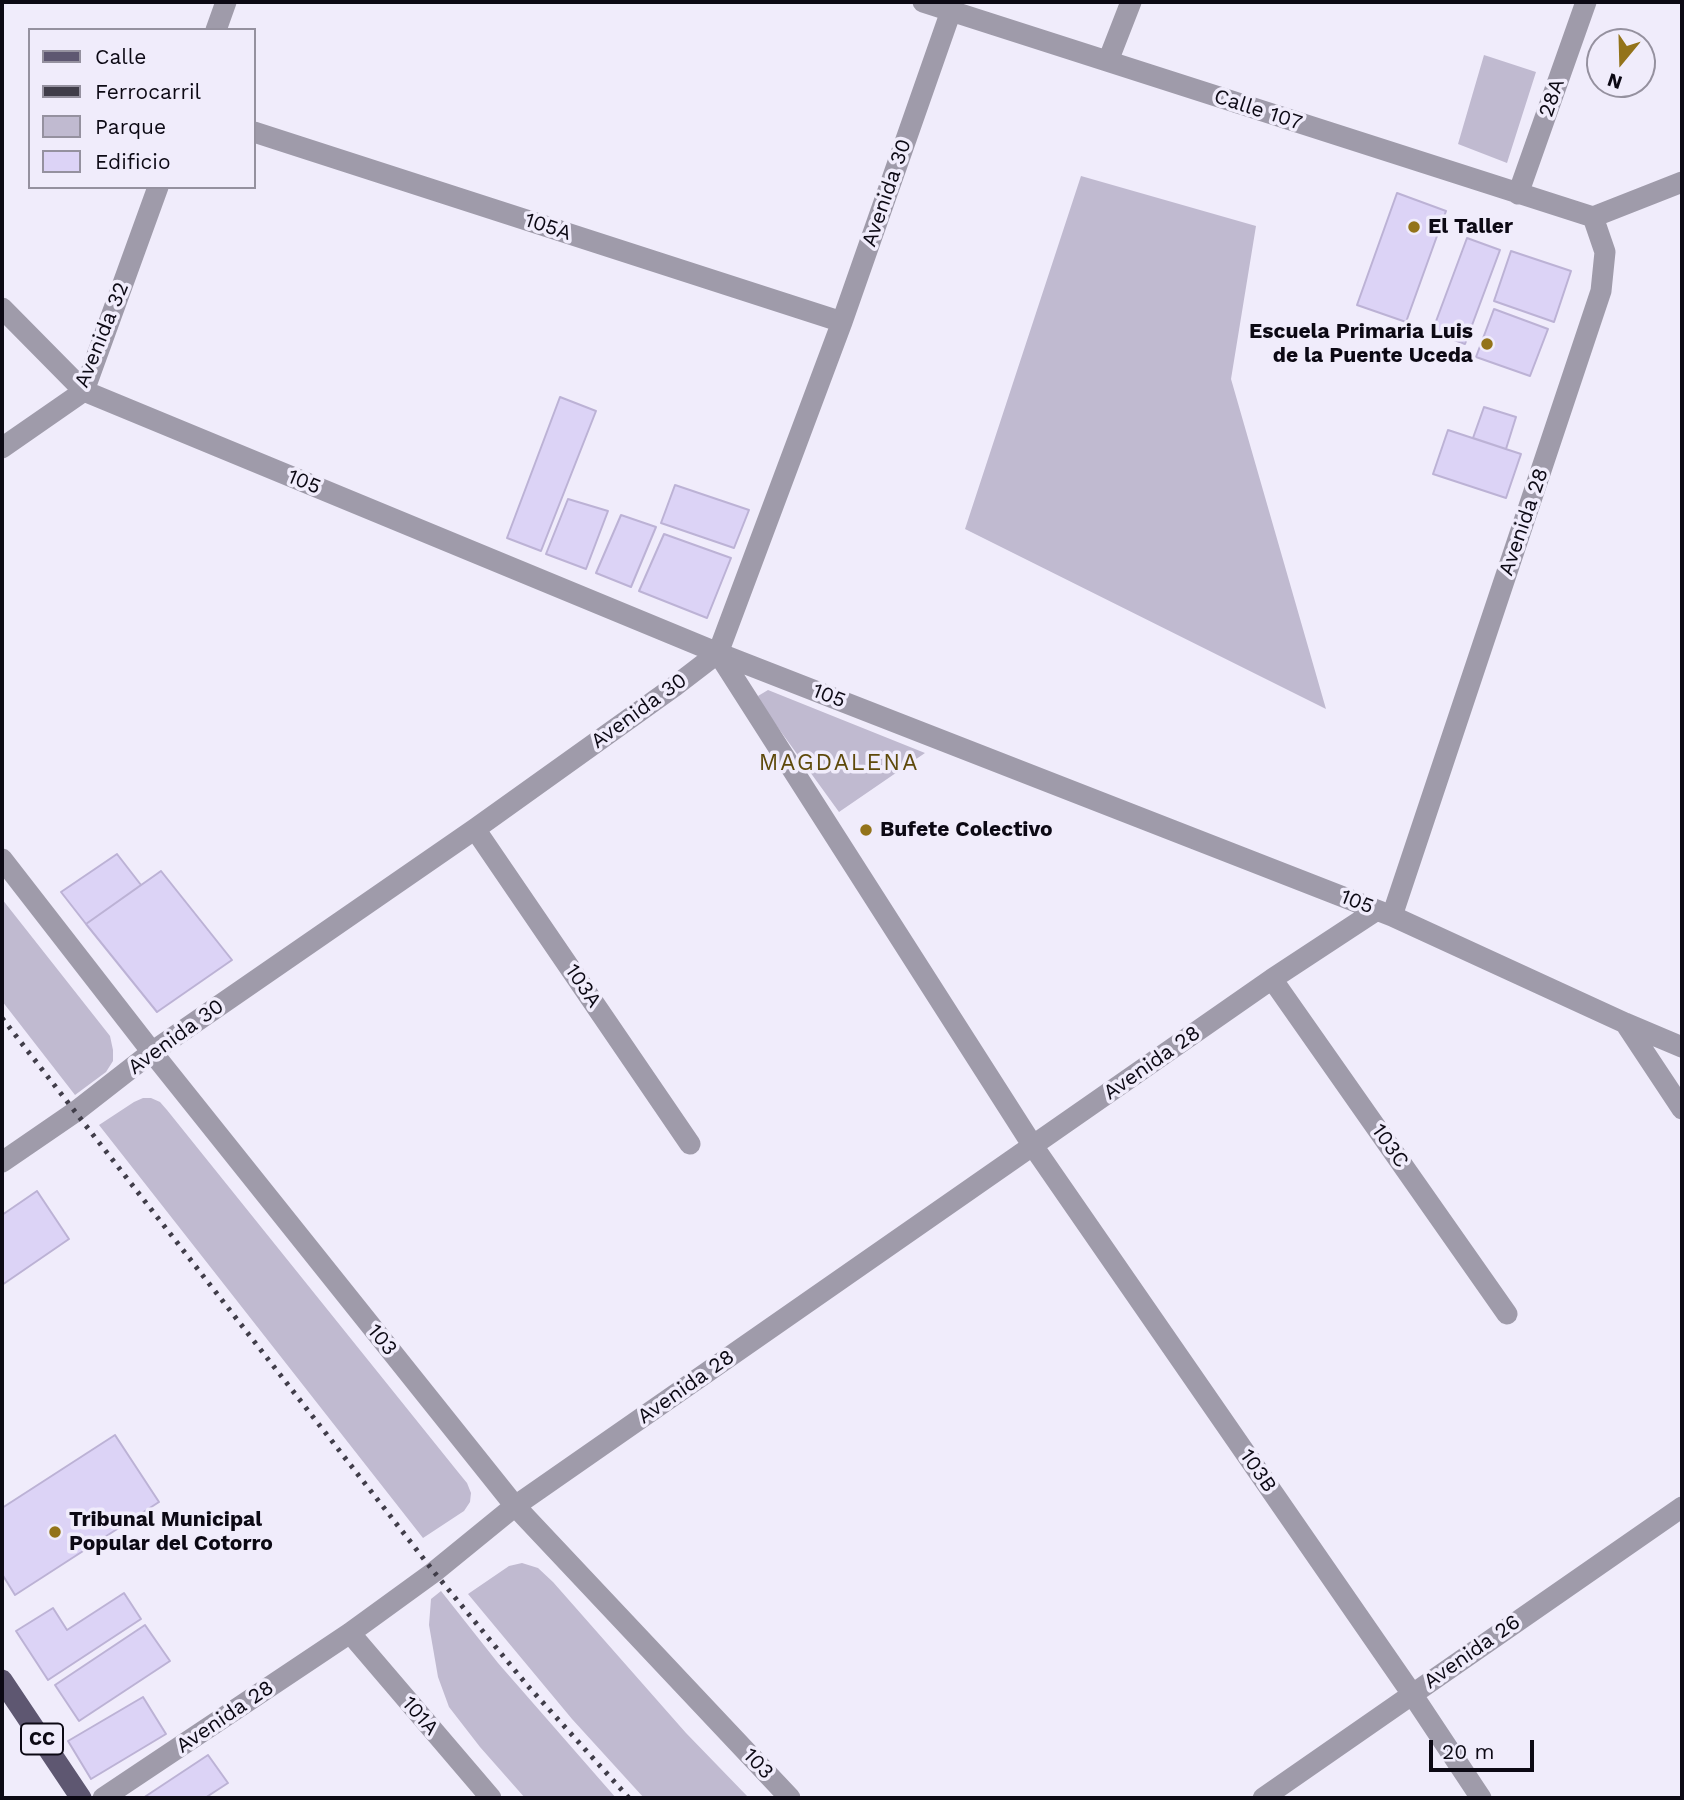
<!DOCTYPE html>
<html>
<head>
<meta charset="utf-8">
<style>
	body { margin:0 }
	#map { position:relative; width:1684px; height:1800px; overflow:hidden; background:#f0ecfb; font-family:"Work Sans",sans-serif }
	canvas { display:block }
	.frame { position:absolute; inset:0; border:4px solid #0c0914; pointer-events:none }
	.legend { position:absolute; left:28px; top:28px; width:228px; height:161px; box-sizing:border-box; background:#f0ecfb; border:2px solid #95919f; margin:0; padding:9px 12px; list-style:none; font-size:21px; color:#0c0914 }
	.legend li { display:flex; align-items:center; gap:14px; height:35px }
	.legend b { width:35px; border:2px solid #95919f }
	.north { position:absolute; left:1586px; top:28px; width:70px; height:70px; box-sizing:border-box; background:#f0ecfb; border:2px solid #95919f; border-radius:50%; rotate:199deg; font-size:19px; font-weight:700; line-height:28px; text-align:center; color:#0c0914 }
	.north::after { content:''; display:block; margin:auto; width:24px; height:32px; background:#93731a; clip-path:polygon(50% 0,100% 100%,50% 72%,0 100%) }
	.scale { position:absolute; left:1429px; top:1740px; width:105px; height:32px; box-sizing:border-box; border:4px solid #0c0914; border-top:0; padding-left:9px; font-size:21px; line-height:24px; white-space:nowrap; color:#0c0914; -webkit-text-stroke:5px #f0ecfb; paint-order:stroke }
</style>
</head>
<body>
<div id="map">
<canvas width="1684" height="1800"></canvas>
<div class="frame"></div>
<ul class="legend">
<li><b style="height:9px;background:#5e5771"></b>Calle</li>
<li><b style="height:9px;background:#403d49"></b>Ferrocarril</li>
<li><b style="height:19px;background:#c0bad0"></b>Parque</li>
<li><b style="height:19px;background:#dcd3f6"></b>Edificio</li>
</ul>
<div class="north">N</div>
<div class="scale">20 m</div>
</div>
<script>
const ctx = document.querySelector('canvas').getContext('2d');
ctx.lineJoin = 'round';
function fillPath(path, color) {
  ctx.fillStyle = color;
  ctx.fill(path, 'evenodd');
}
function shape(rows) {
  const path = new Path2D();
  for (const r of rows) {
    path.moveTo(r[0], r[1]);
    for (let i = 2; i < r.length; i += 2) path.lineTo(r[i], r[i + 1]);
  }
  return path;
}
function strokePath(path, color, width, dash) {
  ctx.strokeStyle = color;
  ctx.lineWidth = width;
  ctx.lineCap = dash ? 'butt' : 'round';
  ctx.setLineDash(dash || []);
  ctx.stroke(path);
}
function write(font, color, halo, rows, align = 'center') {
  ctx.font = font + ' "Work Sans",sans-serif';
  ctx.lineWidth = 7;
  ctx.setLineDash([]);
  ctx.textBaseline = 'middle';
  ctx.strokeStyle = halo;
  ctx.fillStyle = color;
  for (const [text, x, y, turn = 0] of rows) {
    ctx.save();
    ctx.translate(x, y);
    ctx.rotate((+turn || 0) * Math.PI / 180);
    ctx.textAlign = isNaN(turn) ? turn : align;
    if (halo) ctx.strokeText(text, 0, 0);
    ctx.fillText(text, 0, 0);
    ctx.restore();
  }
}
const green = shape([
	[1484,55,1536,72,1507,163,1458,144],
	[1081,176,1256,226,1231,379,1326,709,965,529],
	[768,690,925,753,839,812,763,707,758,696],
	[2,899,110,1036,113,1050,113,1061,106,1072,75,1095,2,1001],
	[143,1098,151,1098,160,1102,167,1110,458,1472,467,1483,471,1493,470,1502,464,1511,423,1538,99,1125,134,1102],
	[522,1563,538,1568,553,1582,686,1733,749,1798,644,1798,572,1719,468,1594,509,1566],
	[441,1591,498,1663,616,1798,525,1798,480,1747,449,1707,438,1677,429,1625,431,1599]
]);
const building = shape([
	[1397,193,1446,211,1406,322,1357,305,1397,193],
	[1467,238,1500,250,1465,344,1432,332,1467,238],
	[1511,251,1571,271,1554,322,1494,301,1511,251],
	[1494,309,1548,329,1530,376,1476,357,1494,309],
	[560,397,596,411,541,551,507,538,560,397],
	[1484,407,1516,417,1506,449,1473,438,1484,407],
	[1448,430,1521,454,1506,498,1433,474,1448,430],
	[675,485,749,510,734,548,661,523,675,485],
	[568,499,608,511,586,569,546,554,568,499],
	[621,515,656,527,631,587,596,573,621,515],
	[664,534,731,558,707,618,639,591,664,534],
	[117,854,141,885,86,924,61,892,117,854],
	[161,871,232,960,157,1012,86,924,161,871],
	[37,1191,69,1239,2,1285,2,1215,37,1191],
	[115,1435,159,1502,15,1595,2,1574,2,1508,115,1435],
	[124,1593,141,1619,48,1680,16,1631,53,1608,67,1630,124,1593],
	[145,1625,170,1661,79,1721,55,1685,145,1625],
	[143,1697,166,1734,91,1779,68,1741,143,1697],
	[208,1755,228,1783,205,1798,143,1798,208,1755]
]);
const street = shape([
	[923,2,1593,217],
	[216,30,226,2],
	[1108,61,1131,2],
	[254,132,842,322],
	[1518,194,1586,2],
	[2,308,84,391,718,653,1392,916,1625,1023,1682,1047],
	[2,448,84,391,158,187],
	[718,653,1033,1146,1412,1694,1481,1798],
	[475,829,690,1144],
	[2,859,152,1052,515,1506,790,1798],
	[1392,916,1601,291,1605,252,1593,217,1682,182],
	[1272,979,1507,1314],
	[1625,1023,1682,1109],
	[2,1162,75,1112,152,1052,475,829,675,686,718,653,842,322,951,11],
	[350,1633,491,1798],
	[103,1798,350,1633,434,1572,515,1506,1272,979,1377,910],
	[1263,1798,1682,1507]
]);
const primary = shape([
	[2,1680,81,1798]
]);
const rail = shape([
	[2,1018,434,1572,527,1685,629,1798]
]);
const markers = [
	[1414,227,7,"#93731a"],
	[1487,344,7,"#93731a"],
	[866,830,7,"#93731a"],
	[55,1532,7,"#93731a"]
];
const shields = [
	[42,1739,42]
];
const shieldNames = [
	["CC",42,1739]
];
const streetNames = [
	["28A",1552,98,-71],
	["Calle 107",1258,110,18],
	["Avenida 30",887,193,-71],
	["105A",548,227,18],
	["Avenida 32",102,335,-68],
	["105",304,482,22],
	["Avenida 28",1524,522,-71],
	["105",829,696,21],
	["Avenida 30",639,711,-36],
	["105",1357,902,21],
	["103A",583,986,56],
	["Avenida 30",176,1037,-36],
	["Avenida 28",1152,1063,-35],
	["103C",1390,1146,55],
	["103",382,1340,51],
	["Avenida 28",686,1387,-35],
	["103B",1258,1471,55],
	["Avenida 26",1472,1652,-35],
	["101A",420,1716,49],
	["Avenida 28",225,1717,-34],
	["103",758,1764,47]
];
const poiNames = [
	["El Taller",1428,227],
	["Escuela Primaria Luis",1473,332,"right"],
	["de la Puente Uceda",1473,356,"right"],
	["Bufete Colectivo",880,830],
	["Tribunal Municipal",69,1520],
	["Popular del Cotorro",69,1544]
];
const neighbourhoodNames = [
	["MAGDALENA",839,763]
];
fillPath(green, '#c0bad0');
fillPath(building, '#dcd3f6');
strokePath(building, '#bcb2d5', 2);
strokePath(street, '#9f9baa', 21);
strokePath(primary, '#5e5771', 21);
strokePath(rail, '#403d49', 5, [3.5, 7]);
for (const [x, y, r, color] of markers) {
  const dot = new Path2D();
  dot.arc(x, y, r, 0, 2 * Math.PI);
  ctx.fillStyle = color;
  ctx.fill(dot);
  strokePath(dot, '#f0ecfb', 2.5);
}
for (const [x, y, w] of shields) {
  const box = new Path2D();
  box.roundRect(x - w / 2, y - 15.5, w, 31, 5);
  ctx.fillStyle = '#f0ecfb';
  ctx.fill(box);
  strokePath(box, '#0c0914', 2);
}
write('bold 19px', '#0c0914', null, shieldNames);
write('21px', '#0c0914', '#f0ecfb', streetNames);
write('bold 21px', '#0c0914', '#f0ecfb', poiNames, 'left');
ctx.letterSpacing = '2px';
write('23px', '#5e490a', '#f0ecfb', neighbourhoodNames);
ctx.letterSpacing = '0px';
</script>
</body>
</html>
